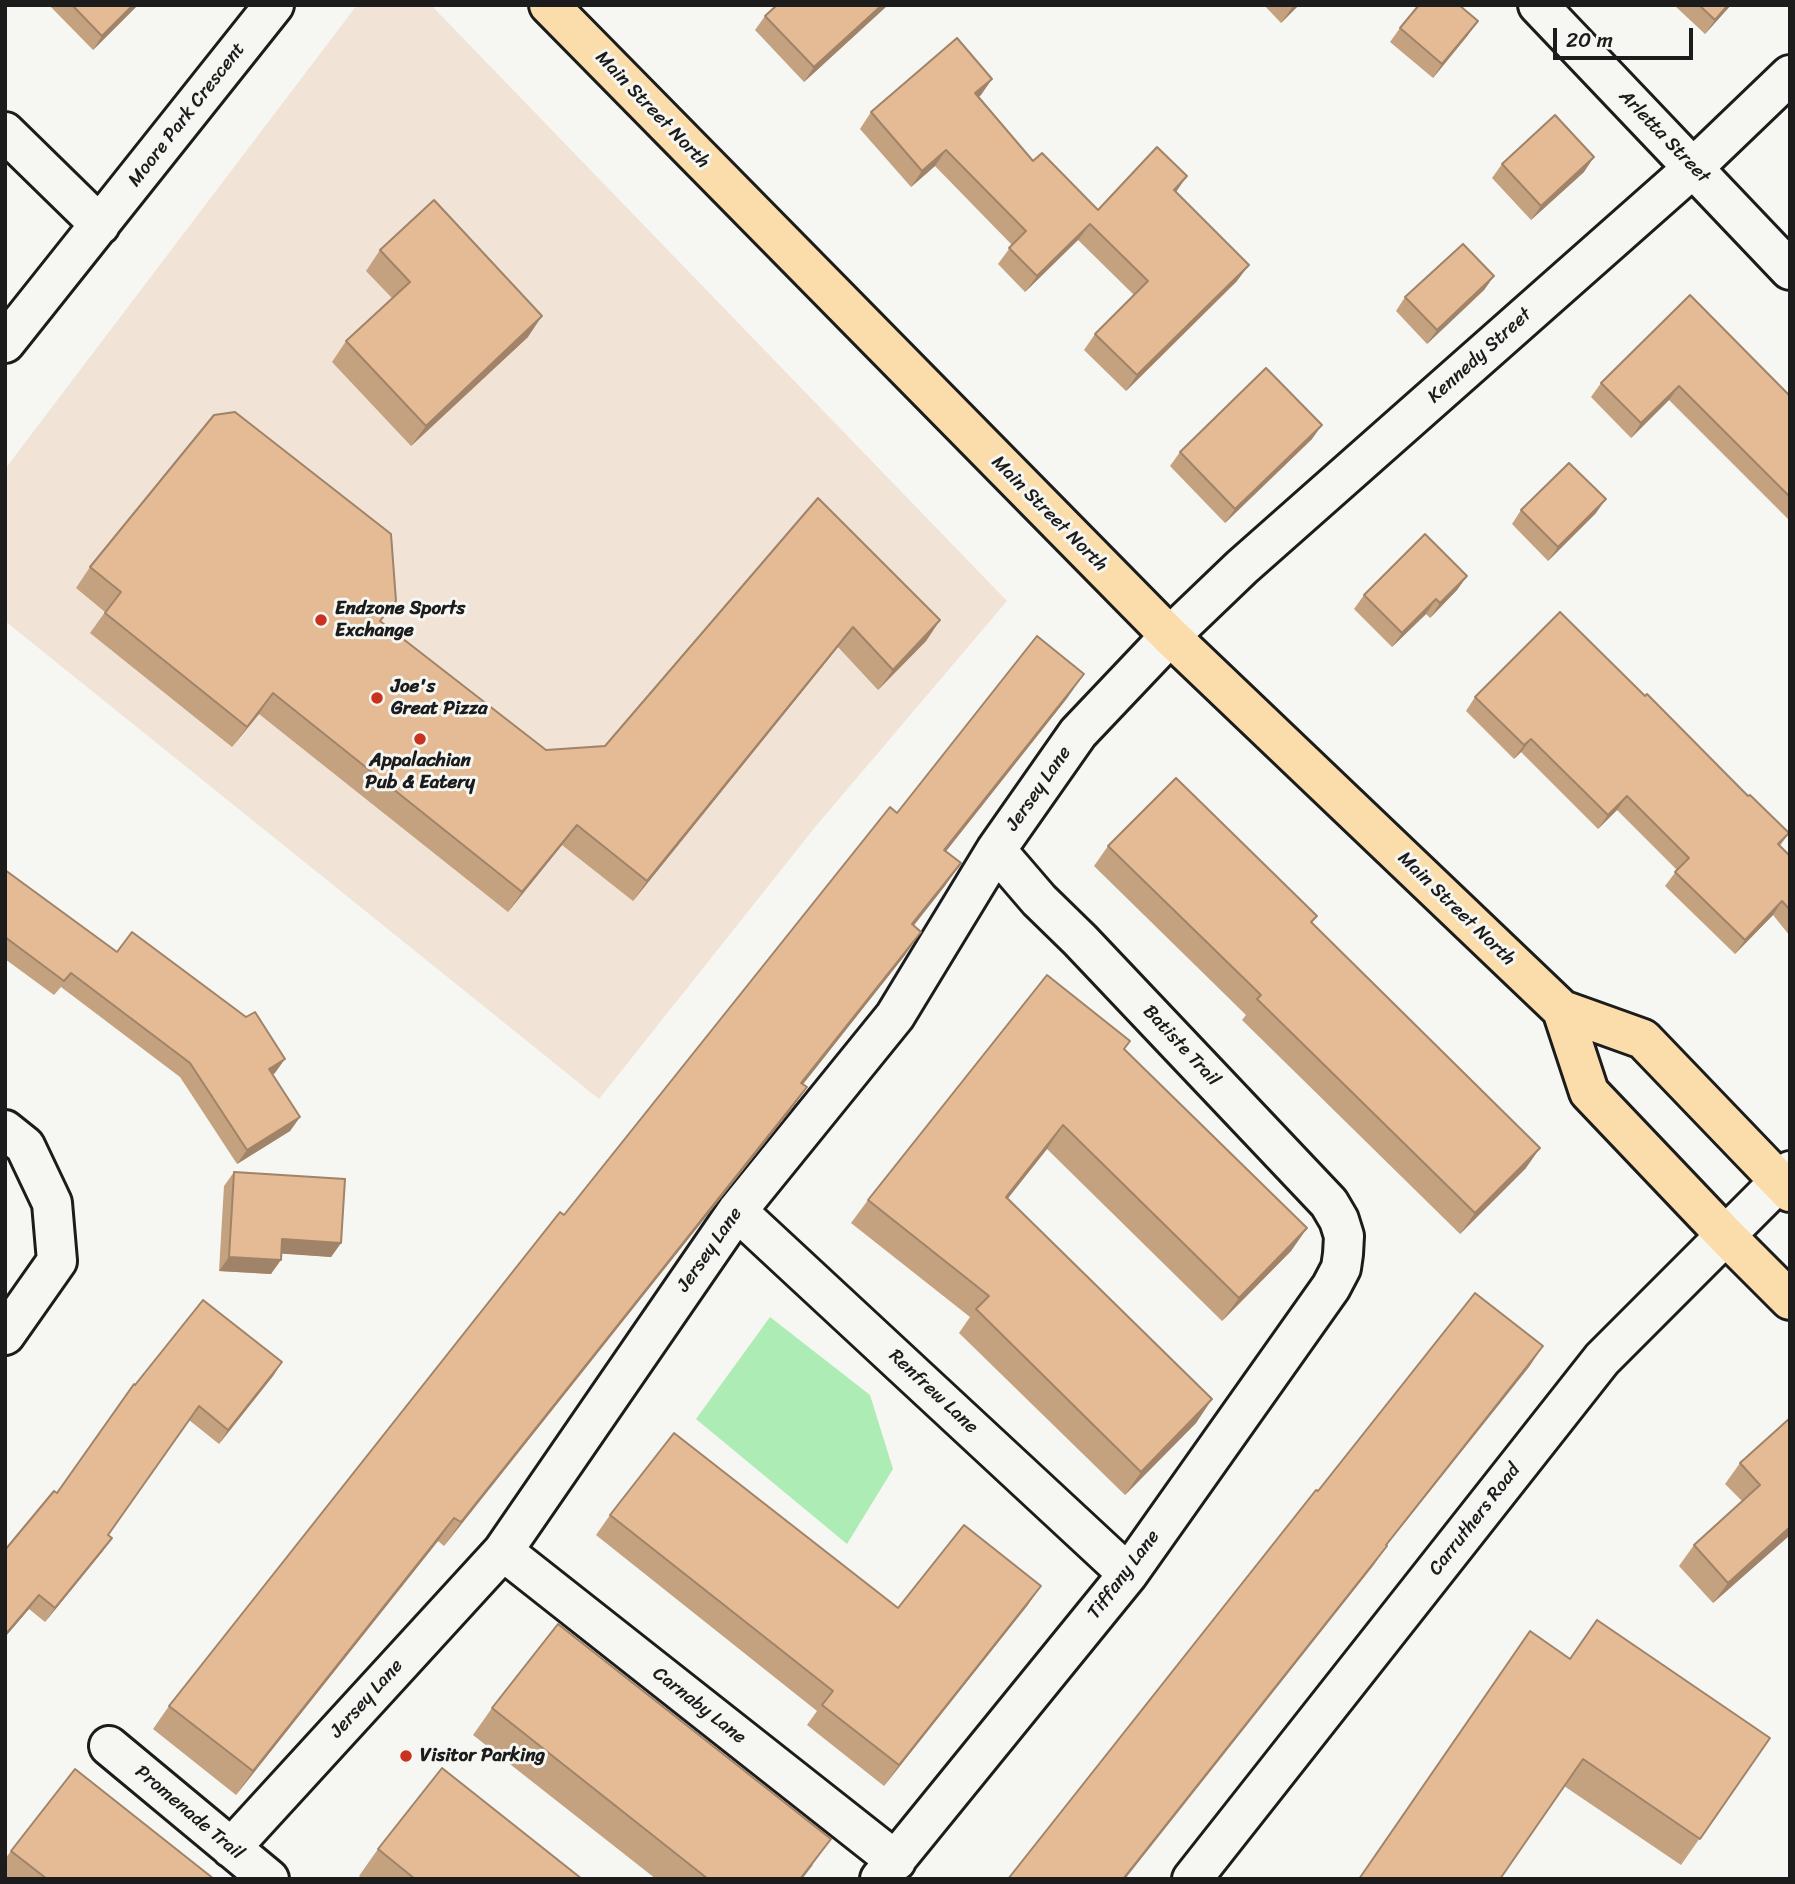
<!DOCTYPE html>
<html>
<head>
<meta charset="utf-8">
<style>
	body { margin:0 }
	#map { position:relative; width:1795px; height:1884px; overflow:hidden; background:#f6f6f2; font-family:Sriracha,sans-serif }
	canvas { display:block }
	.frame { position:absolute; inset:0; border:7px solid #1c1c1c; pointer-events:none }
	.scale { position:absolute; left:1553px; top:28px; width:140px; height:32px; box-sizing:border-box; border:4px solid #1c1c1c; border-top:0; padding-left:9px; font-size:21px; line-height:24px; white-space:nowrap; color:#1c1c1c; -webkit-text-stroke:5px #f6f6f2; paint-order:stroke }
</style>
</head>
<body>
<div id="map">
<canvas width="1795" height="1884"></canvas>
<div class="frame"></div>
<div class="scale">20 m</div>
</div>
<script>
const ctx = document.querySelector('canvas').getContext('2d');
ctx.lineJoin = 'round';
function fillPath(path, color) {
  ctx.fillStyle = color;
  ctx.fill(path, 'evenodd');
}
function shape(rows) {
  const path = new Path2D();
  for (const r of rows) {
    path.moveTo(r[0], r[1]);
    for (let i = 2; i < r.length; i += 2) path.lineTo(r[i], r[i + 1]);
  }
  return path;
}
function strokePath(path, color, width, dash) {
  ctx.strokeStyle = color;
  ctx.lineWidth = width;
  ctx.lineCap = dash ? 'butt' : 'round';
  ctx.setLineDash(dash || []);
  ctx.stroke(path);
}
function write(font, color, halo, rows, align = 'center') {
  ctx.font = font + ' Sriracha,sans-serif';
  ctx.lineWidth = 6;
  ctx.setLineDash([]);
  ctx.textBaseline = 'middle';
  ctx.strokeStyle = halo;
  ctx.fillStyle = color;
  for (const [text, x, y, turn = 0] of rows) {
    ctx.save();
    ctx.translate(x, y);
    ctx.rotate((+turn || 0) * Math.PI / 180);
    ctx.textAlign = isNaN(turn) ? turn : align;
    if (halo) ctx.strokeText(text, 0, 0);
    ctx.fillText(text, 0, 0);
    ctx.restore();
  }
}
const built = shape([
	[357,5,431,5,1007,601,816,826,599,1099,5,621,5,469]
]);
const green = shape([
	[770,1317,870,1395,893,1469,847,1544,696,1419]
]);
const minor = shape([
	[1538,5,1790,270],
	[5,132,100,225],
	[5,343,274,5],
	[5,1130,25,1146,52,1203,57,1261,5,1335],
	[737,1211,1128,1574],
	[503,1551,896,1861],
	[109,1746,269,1879],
	[231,1848,503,1551,737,1211,895,1016,996,850,1078,733,1170,636,1242,567,1693,168,1790,75],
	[880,1879,1128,1574,1331,1287,1341,1268,1343,1254,1344,1236,1339,1220,1329,1203,1080,940,1039,900,996,850],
	[1192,1879,1602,1359,1790,1171]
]);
const major = shape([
	[549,5,1170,636,1562,1010,1643,1039,1790,1192],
	[1562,1010,1589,1092,1726,1236,1790,1300]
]);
const wall = shape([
	[49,5,138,5,93,50],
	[888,5,804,82,755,30,765,16],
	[1264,5,1299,5,1281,23],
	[1674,5,1731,5,1705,34],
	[1400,28,1468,35,1433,78,1390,42],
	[992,79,979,97,1033,161,1098,210,1176,192,1237,281,1126,391,1084,350,1095,334,1134,295,1078,240,1025,292,998,264,1012,245,935,166,911,187,860,129,871,112],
	[1502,164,1584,172,1531,220,1492,178],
	[380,250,528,337,411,446,332,362,346,341,392,298,366,271],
	[1494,276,1484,290,1427,344,1396,311,1405,297],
	[1690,295,1790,396,1790,521,1669,400,1631,438,1591,397,1601,383],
	[1312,439,1225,523,1170,466,1180,452],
	[818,498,940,620,926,641,878,690,838,647,633,901,562,845,508,912,259,714,232,747,90,633,105,612,76,588,90,567,381,622,546,750,605,746],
	[1521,510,1596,513,1548,561,1512,524],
	[1467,576,1457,590,1430,618,1426,614,1392,647,1354,609,1364,595],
	[1645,696,1748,796,1789,833,1780,846,1790,856,1790,936,1773,915,1735,954,1665,886,1677,870,1617,810,1598,829,1521,752,1514,759,1466,711,1475,697],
	[1068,697,946,851,961,863,944,887,914,925,905,955,803,1084,807,1087,790,1111,444,1546,438,1541,236,1795,153,1729,169,1706,564,1215,897,813],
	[1108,846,1317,916,1312,923,1526,1168,1460,1234,1242,1020,1246,1015,1094,866],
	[5,870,275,1073,272,1074,300,1117,290,1131,237,1164,180,1077,61,987,54,995,5,959],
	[1124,1049,1307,1228,1291,1251,1222,1321,1047,1149,1007,1199,1212,1399,1196,1423,1125,1495,959,1333,970,1317,851,1223,868,1200],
	[234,1172,341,1243,331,1257,281,1253,271,1274,219,1271,224,1186],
	[282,1362,273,1376,219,1444,189,1420,108,1535,112,1538,102,1552,45,1622,29,1609,5,1637,5,1550,57,1493,135,1385],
	[1790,1418,1790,1535,1713,1603,1679,1566,1694,1545,1742,1501,1725,1484,1740,1463],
	[610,1515,898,1608,1041,1586,1027,1606,884,1786,807,1725,817,1711,596,1535],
	[1570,1659,1770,1738,1681,1865,1564,1786],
	[492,1708,813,1865,802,1879,656,1879,473,1735],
	[378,1849,582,1879,363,1879,359,1876],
	[11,1851,214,1879,5,1879,5,1859]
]);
const shadedWall = shape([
	[133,5,138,5,93,50,102,36],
	[882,5,888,5,804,82,814,67],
	[1295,5,1299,5,1281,23,1291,9],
	[1728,5,1731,5,1705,34,1715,20],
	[1478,21,1468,35,1433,78,1442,64],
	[992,79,981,95,964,109,975,93],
	[946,150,935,166,911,187,922,171],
	[1594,157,1584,172,1531,220,1541,206],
	[1187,176,1176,192,1174,190],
	[1090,224,1078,240,1025,292,1037,276],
	[1249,265,1237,281,1126,391,1137,375],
	[1494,276,1484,290,1427,344,1437,330],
	[542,316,528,337,411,446,426,426],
	[1679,386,1669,400,1631,438,1641,423],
	[1322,425,1312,439,1225,523,1235,509],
	[1606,499,1596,513,1548,561,1558,547],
	[1467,576,1457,590,1430,618,1440,603],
	[1436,599,1426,614,1392,647,1402,633],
	[940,620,926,641,878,690,893,670],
	[853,627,838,647,633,901,647,881],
	[1084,674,1068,697,928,874,944,850],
	[273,693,259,714,232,747,247,727],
	[1531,739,1521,752,1514,759,1524,745],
	[1627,796,1617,810,1598,829,1608,815],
	[577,825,562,845,508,912,522,892],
	[961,863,944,887,896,948,912,924],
	[1782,901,1773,915,1735,954,1745,940],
	[921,932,905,955,785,1107,801,1083],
	[285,1059,275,1073,259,1083,269,1069],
	[807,1087,790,1111,444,1546,461,1522],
	[300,1117,290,1131,237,1164,247,1150],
	[1063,1125,1047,1149,990,1221,1006,1197],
	[1540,1148,1526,1168,1460,1234,1475,1213],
	[1307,1228,1291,1251,1222,1321,1239,1298],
	[282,1239,341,1243,331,1257,272,1253],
	[229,1257,281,1260,271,1274,219,1271],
	[1543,1346,1529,1367,1371,1565,1386,1545],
	[282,1362,273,1376,219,1444,228,1430],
	[1212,1399,1196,1423,1125,1495,1141,1472],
	[454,1518,438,1541,236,1795,253,1771],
	[1790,1527,1790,1535,1713,1603,1728,1583],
	[112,1538,102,1552,45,1622,55,1608],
	[1387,1546,1373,1566,1125,1879,1123,1879],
	[1041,1586,1027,1606,884,1786,899,1765],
	[39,1595,29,1609,5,1637,5,1635],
	[831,1839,802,1879,800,1879]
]);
const building = shape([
	[72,5,133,5,102,36,72,5],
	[777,5,882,5,814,67,765,16,777,5],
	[1419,5,1459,5,1478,21,1442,64,1400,28,1419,5],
	[1699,5,1728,5,1715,20,1699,5],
	[957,38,992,79,975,93,1033,161,1042,153,1098,210,1157,147,1187,176,1174,190,1249,265,1137,375,1095,334,1148,281,1090,224,1037,276,1009,248,1026,231,946,150,922,171,871,112,957,38],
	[1555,115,1594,157,1541,206,1502,164,1555,115],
	[434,200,542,316,426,426,346,341,410,282,380,250,434,200],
	[1463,244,1494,276,1437,330,1405,297,1463,244],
	[1690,295,1790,396,1790,497,1679,386,1641,423,1601,383,1690,295],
	[1266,368,1322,425,1235,509,1180,452,1266,368],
	[235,412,391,534,396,601,380,621,546,750,605,746,818,498,940,620,893,670,853,627,647,881,577,825,522,892,273,693,247,727,105,613,121,592,90,567,214,415,235,412],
	[1569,463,1606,499,1558,547,1521,510,1569,463],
	[1425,534,1467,576,1440,603,1436,599,1402,633,1364,595,1425,534],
	[1560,612,1645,696,1647,694,1748,796,1750,795,1789,833,1778,844,1790,856,1790,910,1782,901,1745,940,1675,872,1689,858,1627,796,1608,815,1531,739,1524,745,1475,697,1560,612],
	[1037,636,1084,674,944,850,961,863,912,924,921,932,801,1083,807,1087,461,1522,454,1518,253,1771,169,1706,560,1212,564,1215,890,807,897,813,1037,636],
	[1176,778,1317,916,1311,922,1540,1148,1475,1213,1257,999,1261,995,1108,846,1176,778],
	[5,870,117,952,132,932,246,1017,255,1012,285,1059,269,1069,300,1117,247,1150,190,1063,71,973,64,981,5,937,5,870],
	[1047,975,1130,1041,1124,1049,1307,1228,1239,1298,1063,1125,1006,1197,1212,1399,1141,1472,976,1309,989,1296,868,1200,1047,975],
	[234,1172,345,1179,341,1243,282,1239,281,1260,229,1257,234,1172],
	[1475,1293,1543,1346,1386,1545,1387,1546,1123,1879,1008,1879,1316,1490,1318,1491,1475,1293],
	[203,1300,282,1362,228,1430,199,1406,108,1535,112,1538,55,1608,39,1595,5,1635,5,1550,54,1491,57,1493,134,1384,135,1385,203,1300],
	[1790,1418,1790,1527,1728,1583,1694,1545,1760,1485,1740,1463,1790,1418],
	[674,1433,898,1608,964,1525,1041,1586,899,1765,822,1705,833,1691,610,1515,674,1433],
	[1597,1620,1770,1738,1700,1839,1583,1759,1500,1879,1359,1879,1530,1631,1570,1659,1597,1620],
	[558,1624,831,1839,800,1879,708,1879,492,1708,558,1624],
	[442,1768,582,1879,415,1879,378,1849,442,1768],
	[75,1769,214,1879,47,1879,11,1851,75,1769]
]);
const markers = [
	[321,620,7,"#c8321e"],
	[377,698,7,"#c8321e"],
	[420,739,7,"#c8321e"],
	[406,1756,7,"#c8321e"]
];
const streetNames = [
	["Main Street North",652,110,46],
	["Moore Park Crescent",187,115,-52],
	["Arletta Street",1664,137,46],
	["Kennedy Street",1480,356,-42],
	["Main Street North",1049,514,45],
	["Jersey Lane",1039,789,-55],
	["Main Street North",1456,909,44],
	["Batiste Trail",1181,1046,47],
	["Jersey Lane",710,1250,-55],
	["Renfrew Lane",933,1392,43],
	["Carruthers Road",1475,1520,-52],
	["Tiffany Lane",1124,1575,-53],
	["Jersey Lane",367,1699,-48],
	["Carnaby Lane",699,1706,38],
	["Promenade Trail",189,1813,40]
];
const poiNames = [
	["Endzone Sports",335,609],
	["Exchange",335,631],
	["Joe's",391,687],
	["Great Pizza",391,709],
	["Appalachian",420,761,"center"],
	["Pub & Eatery",420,783,"center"],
	["Visitor Parking",420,1756]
];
fillPath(built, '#f1e4d6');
fillPath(green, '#adecb4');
strokePath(minor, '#1c1c1c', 44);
strokePath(major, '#1c1c1c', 44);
strokePath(minor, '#f6f6f2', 38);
strokePath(major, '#fbddab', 38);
fillPath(wall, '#c4a17f');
fillPath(shadedWall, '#a08368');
fillPath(building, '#e4bb94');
strokePath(building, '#a08368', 2);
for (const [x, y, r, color] of markers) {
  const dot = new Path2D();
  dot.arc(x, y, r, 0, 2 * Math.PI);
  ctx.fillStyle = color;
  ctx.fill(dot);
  strokePath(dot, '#f6f6f2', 2.5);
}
write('19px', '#1c1c1c', '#f6f6f2', streetNames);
write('bold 19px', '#1c1c1c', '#f6f6f2', poiNames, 'left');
</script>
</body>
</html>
